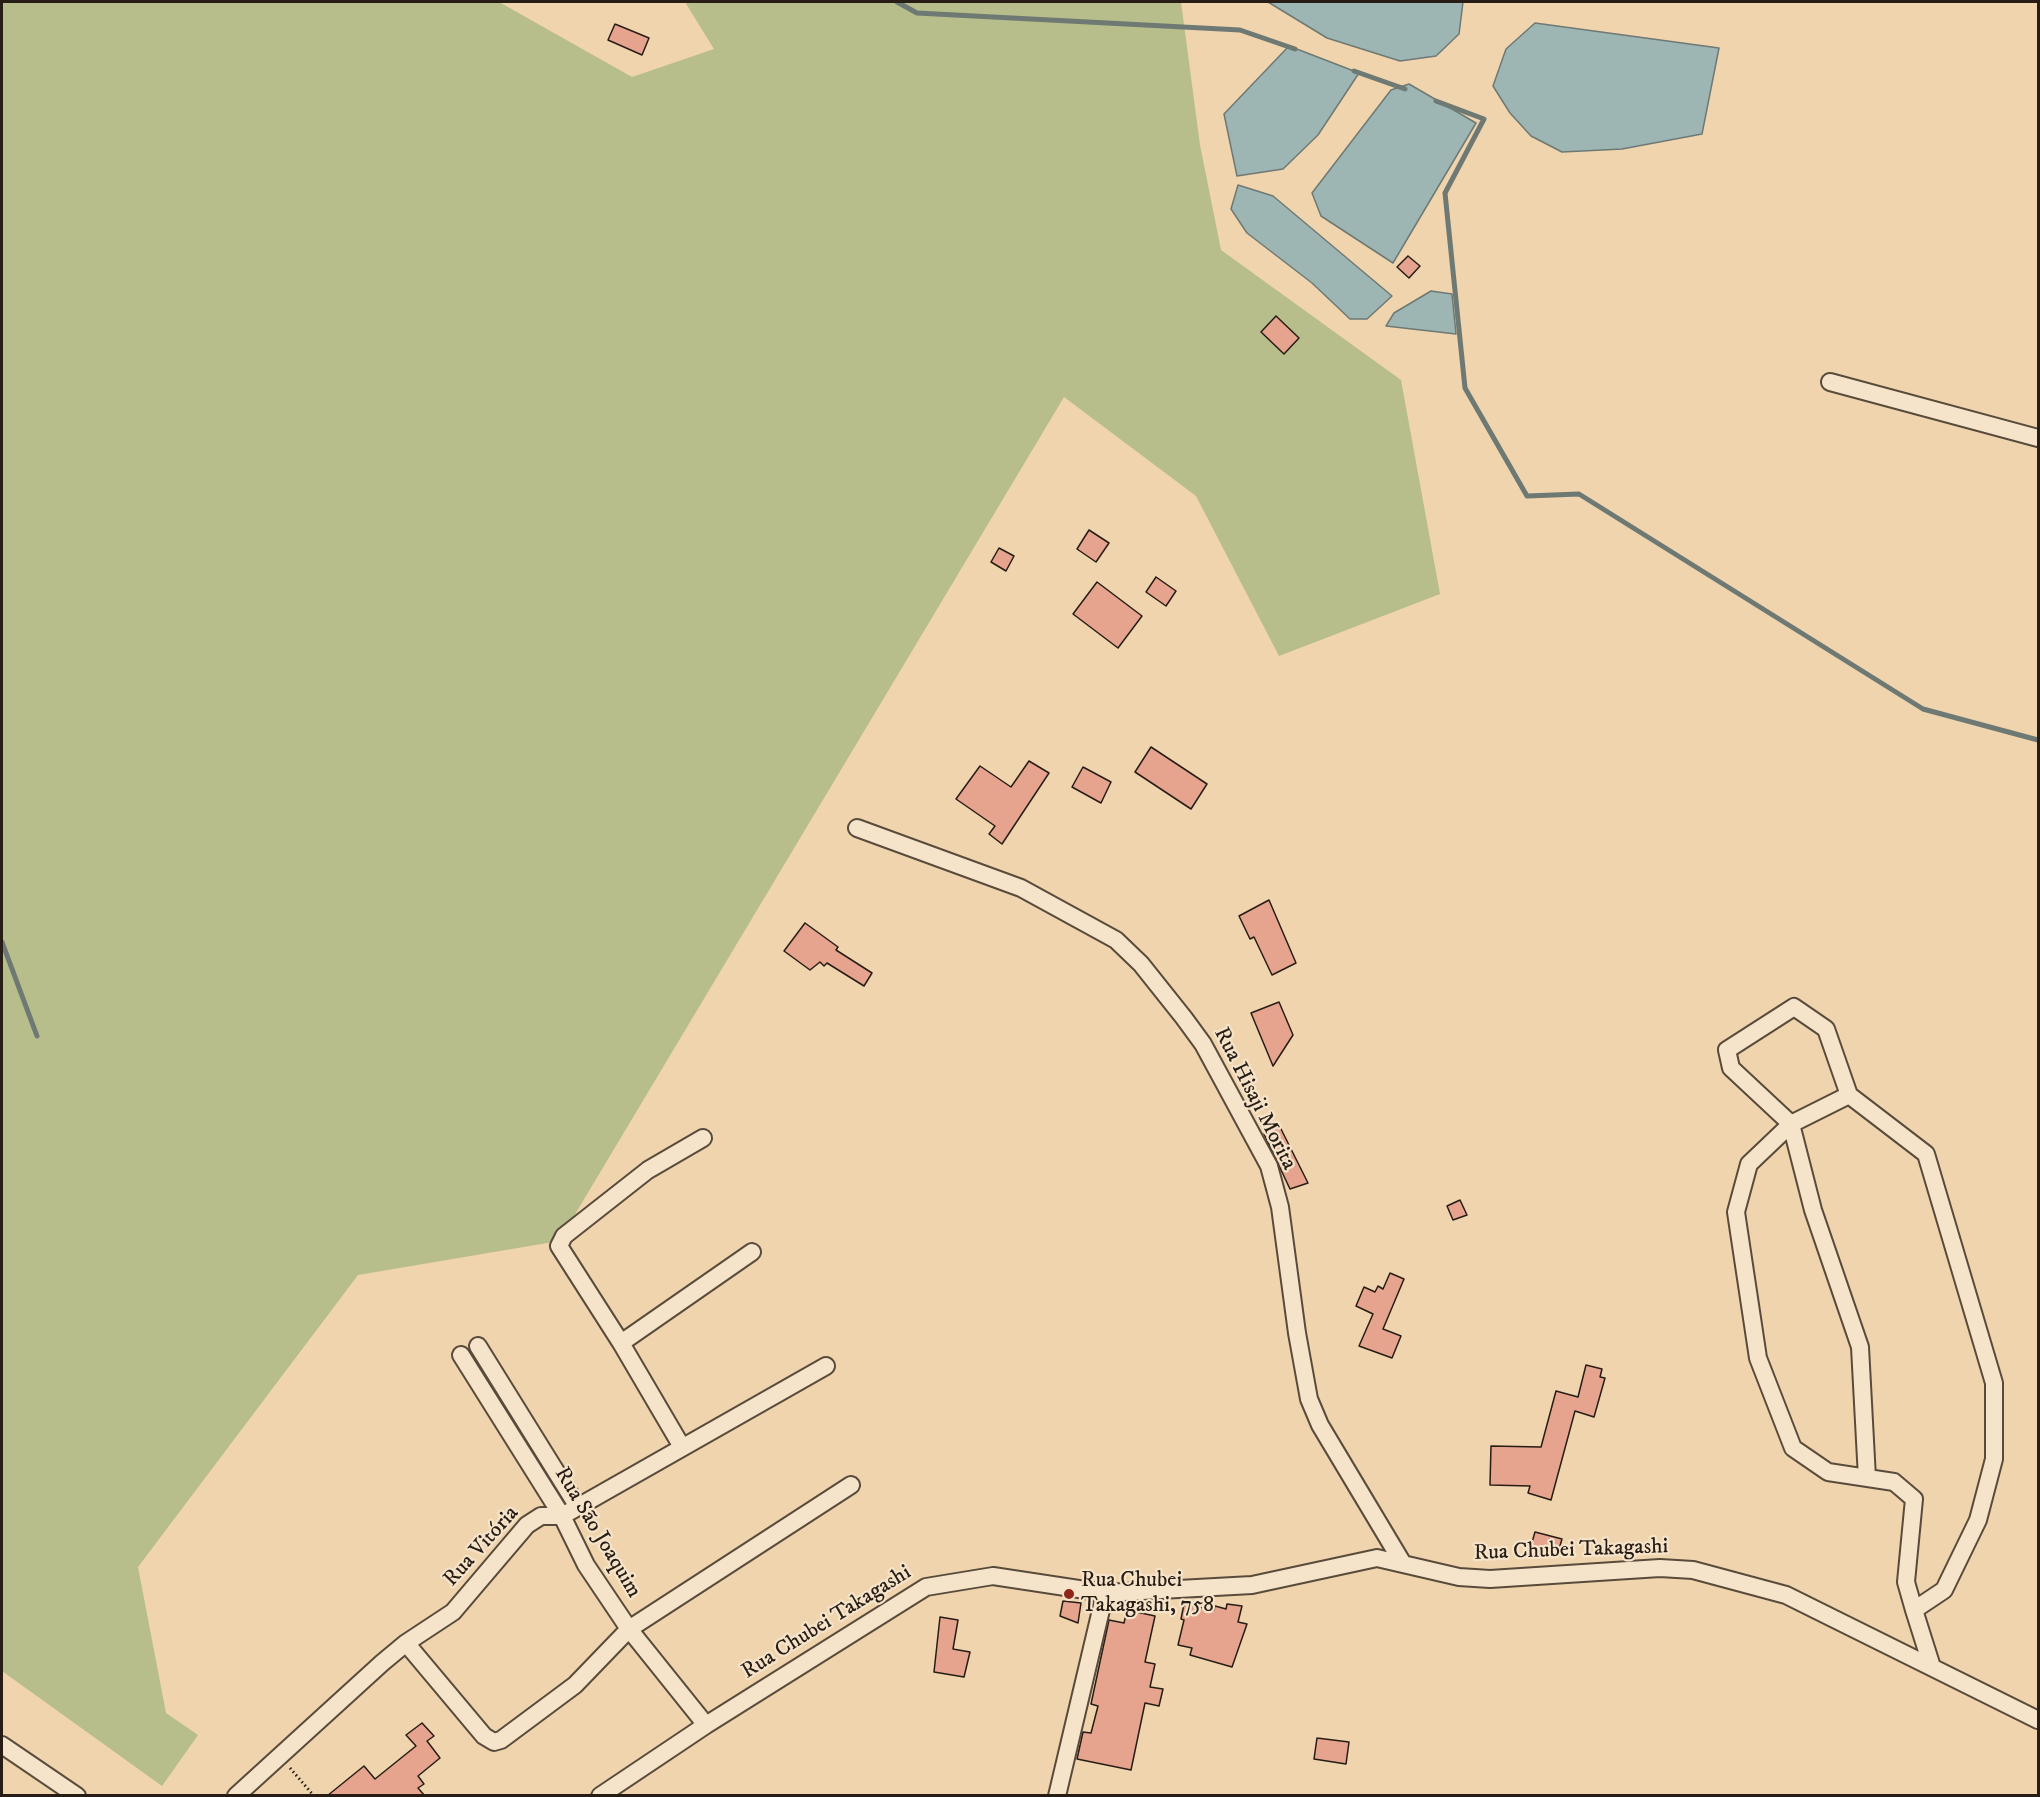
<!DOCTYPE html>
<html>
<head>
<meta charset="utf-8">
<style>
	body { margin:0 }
	#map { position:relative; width:2040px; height:1797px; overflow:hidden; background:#efd4ad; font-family:"IM FELL DW Pica",serif }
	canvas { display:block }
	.frame { position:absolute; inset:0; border:3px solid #271d15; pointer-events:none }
</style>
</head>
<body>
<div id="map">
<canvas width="2040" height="1797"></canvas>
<div class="frame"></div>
</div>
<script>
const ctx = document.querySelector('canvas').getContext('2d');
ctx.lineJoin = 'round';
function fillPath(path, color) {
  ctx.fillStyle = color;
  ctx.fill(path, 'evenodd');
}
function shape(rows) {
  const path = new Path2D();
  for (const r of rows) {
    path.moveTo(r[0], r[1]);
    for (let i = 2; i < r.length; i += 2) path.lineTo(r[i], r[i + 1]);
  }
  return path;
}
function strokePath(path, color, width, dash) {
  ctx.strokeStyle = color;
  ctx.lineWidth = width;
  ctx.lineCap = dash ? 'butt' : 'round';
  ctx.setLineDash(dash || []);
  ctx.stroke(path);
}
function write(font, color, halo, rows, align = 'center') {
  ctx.font = font + ' "IM FELL DW Pica",serif';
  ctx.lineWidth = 4.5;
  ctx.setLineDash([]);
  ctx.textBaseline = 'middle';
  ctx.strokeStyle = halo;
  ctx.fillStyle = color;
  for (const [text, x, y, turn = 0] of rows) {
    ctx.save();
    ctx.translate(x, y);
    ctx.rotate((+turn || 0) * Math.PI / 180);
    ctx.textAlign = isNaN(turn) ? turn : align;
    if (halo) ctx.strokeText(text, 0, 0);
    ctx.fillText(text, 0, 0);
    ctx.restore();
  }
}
const green = shape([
	[2,2,499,2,632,77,714,49,685,2,1181,2,1200,145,1221,250,1401,380,1440,594,1279,656,1196,496,1064,397,559,1241,358,1275,138,1567,166,1713,198,1735,162,1786,2,1671]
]);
const water = shape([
	[1268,2,1463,2,1459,34,1436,56,1400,61,1327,38,1268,2],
	[1535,23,1719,48,1702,134,1622,149,1562,152,1531,136,1510,113,1493,86,1506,49,1535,23],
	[1289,46,1359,73,1318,135,1283,169,1237,176,1224,114,1289,46],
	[1409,84,1476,123,1393,263,1321,216,1312,193,1391,90,1409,84],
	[1238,185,1273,196,1392,296,1367,319,1350,319,1312,283,1247,233,1231,209,1238,185],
	[1431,291,1452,294,1456,334,1386,326,1394,313,1431,291]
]);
const stream = shape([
	[897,2,917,13,1240,30,1295,49],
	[1354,71,1405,89],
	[1436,101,1484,119,1445,193,1465,388,1527,496,1579,494,1923,709,2038,740],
	[2,942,37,1036]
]);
const building = shape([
	[615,24,649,38,642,55,608,40,615,24],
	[1408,256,1420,266,1409,278,1397,267,1408,256],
	[1276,316,1299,338,1284,354,1261,332,1276,316],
	[1089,530,1109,543,1096,562,1077,549,1089,530],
	[999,548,1014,556,1006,571,991,562,999,548],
	[1156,577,1176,591,1166,606,1146,592,1156,577],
	[1097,582,1142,616,1118,648,1073,614,1097,582],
	[1151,747,1207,784,1191,809,1135,772,1151,747],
	[1029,761,1049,773,1002,844,989,834,995,826,956,799,980,766,1011,787,1029,761],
	[1083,767,1111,782,1101,803,1072,787,1083,767],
	[1269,900,1296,963,1272,975,1254,937,1250,939,1239,916,1269,900],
	[805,923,838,947,836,950,872,973,864,986,827,963,824,966,820,962,810,970,784,951,805,923],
	[1279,1002,1293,1035,1273,1066,1251,1013,1279,1002],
	[1279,1125,1308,1183,1290,1189,1264,1134,1279,1125],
	[1460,1200,1467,1215,1453,1220,1447,1206,1460,1200],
	[1390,1273,1404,1279,1383,1329,1401,1336,1392,1358,1359,1346,1373,1314,1356,1306,1364,1287,1375,1292,1378,1286,1383,1289,1390,1273],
	[1586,1365,1602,1369,1600,1377,1605,1378,1594,1417,1575,1411,1551,1500,1528,1493,1530,1486,1490,1485,1491,1446,1541,1447,1556,1391,1578,1397,1586,1365],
	[1535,1532,1562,1539,1557,1556,1530,1549,1535,1532],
	[1063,1601,1081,1603,1078,1623,1060,1616,1063,1601],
	[1184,1604,1214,1610,1215,1606,1226,1609,1227,1604,1242,1606,1238,1622,1247,1624,1232,1667,1190,1655,1192,1648,1178,1645,1184,1620,1181,1619,1184,1604],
	[1127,1610,1155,1616,1145,1662,1155,1664,1150,1687,1163,1689,1159,1706,1145,1703,1131,1770,1077,1759,1083,1732,1091,1733,1098,1706,1091,1704,1109,1620,1124,1623,1127,1610],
	[940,1617,958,1620,953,1649,970,1652,964,1677,934,1672,940,1617],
	[422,1723,434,1736,427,1741,440,1758,418,1776,424,1784,418,1788,425,1796,327,1796,364,1766,375,1779,416,1746,406,1735,422,1723],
	[1317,1738,1349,1742,1346,1764,1314,1759,1317,1738]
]);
const path = shape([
	[290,1768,314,1796]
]);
const minor = shape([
	[1830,382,2038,438],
	[857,828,1021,888,1116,940,1141,964,1184,1018,1203,1044,1269,1166,1280,1207,1297,1333,1309,1399,1320,1425,1402,1562],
	[1849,1095,1826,1029,1794,1007,1727,1050,1731,1068,1791,1124,1813,1210,1860,1347,1867,1478],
	[621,1343,752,1252],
	[478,1346,578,1507],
	[461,1355,562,1516,586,1565,629,1629,706,1725],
	[682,1447,621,1343,559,1246,564,1236,648,1170,703,1138],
	[1914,1610,1944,1590,1978,1520,1994,1459,1994,1383,1926,1154,1849,1095,1791,1124,1749,1164,1736,1212,1758,1358,1793,1448,1828,1472,1894,1482,1914,1499,1906,1582,1914,1610,1932,1667],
	[406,1643,484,1736,494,1742,501,1740,575,1685,629,1629,851,1485],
	[2,1745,77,1796],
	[236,1796,382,1663,406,1643,453,1612,527,1525,541,1516,562,1516,826,1366],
	[600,1796,706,1725,926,1587,993,1576,1105,1593,1252,1585,1377,1558,1459,1577,1490,1579,1660,1568,1693,1570,1786,1595,2038,1720],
	[1057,1796,1105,1593]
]);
const markers = [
	[1069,1594,6,"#8f2418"]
];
const streetNames = [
	["Rua Hisaji Morita",1254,1099,63],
	["Rua São Joaquim",597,1533,59],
	["Rua Vitória",482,1547,-48],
	["Rua Chubei Takagashi",1571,1551,-2],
	["Rua Chubei Takagashi",827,1623,-32]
];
const poiNames = [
	["Rua Chubei",1081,1581],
	["Takagashi, 758",1081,1606]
];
fillPath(green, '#b7bd8b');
fillPath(water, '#9db6b4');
strokePath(water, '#6e7974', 1.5);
strokePath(stream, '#6e7974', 5);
fillPath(building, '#e6a48e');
strokePath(building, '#271d15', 1.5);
strokePath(minor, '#594b3b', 20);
strokePath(path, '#271d15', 3, [1.5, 3]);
strokePath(minor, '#f5e3ca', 16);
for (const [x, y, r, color] of markers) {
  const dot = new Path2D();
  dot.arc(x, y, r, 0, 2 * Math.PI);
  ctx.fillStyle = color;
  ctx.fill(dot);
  strokePath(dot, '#f5e3ca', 2);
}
write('22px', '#271d15', '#f5e3ca', streetNames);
write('22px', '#271d15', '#f5e3ca', poiNames, 'left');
</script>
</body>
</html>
